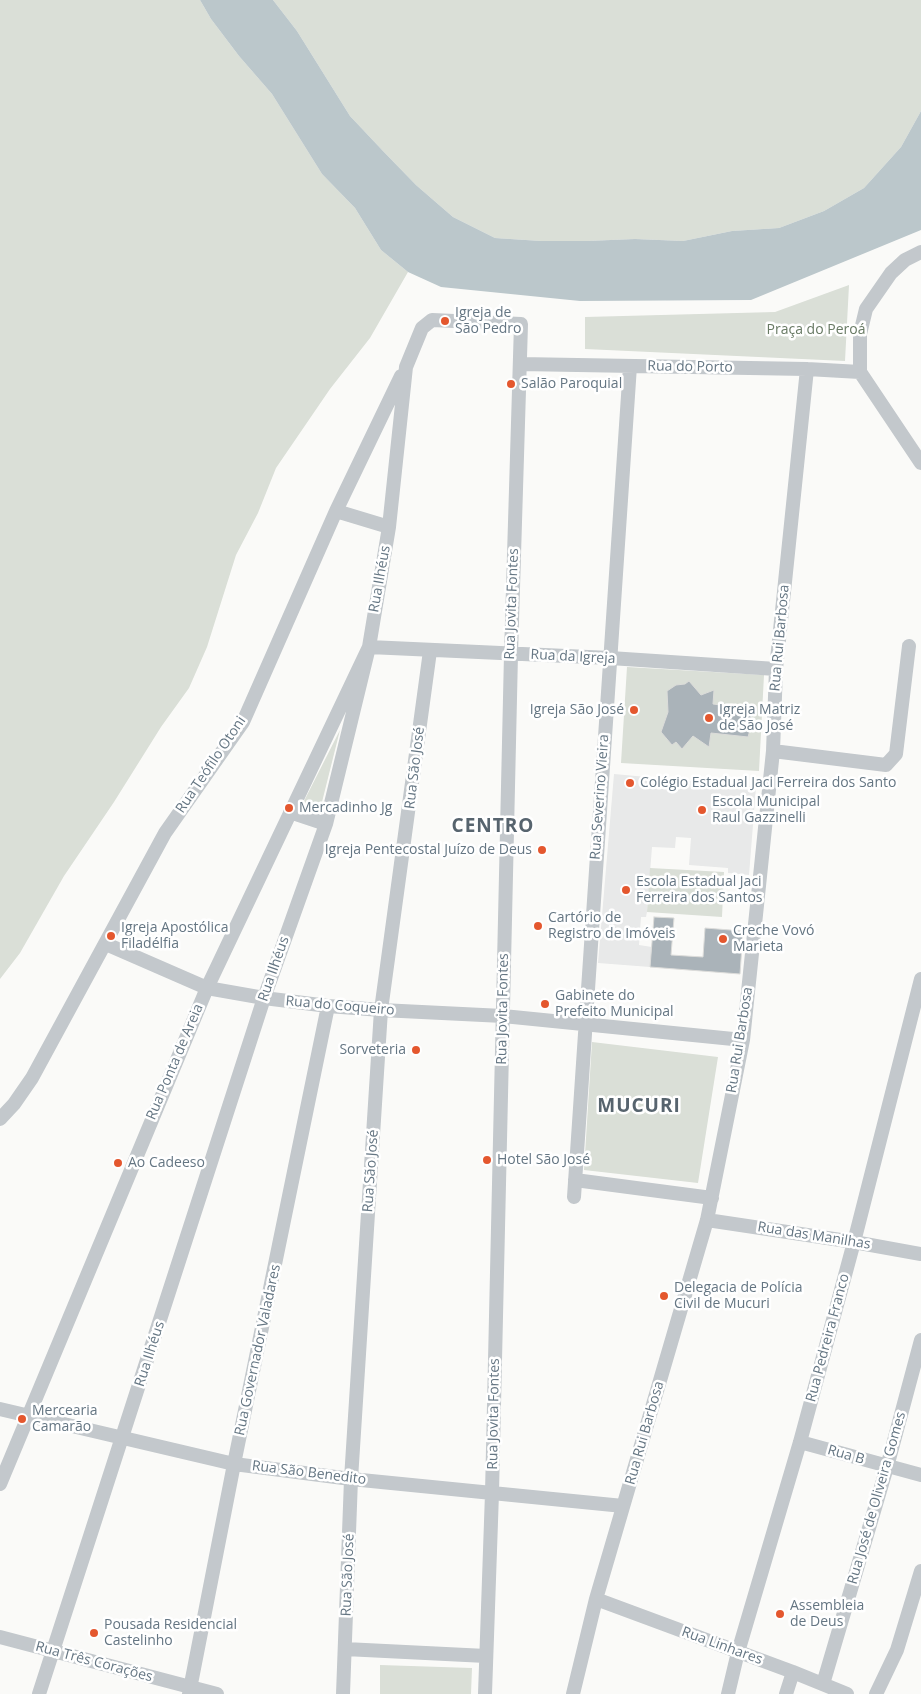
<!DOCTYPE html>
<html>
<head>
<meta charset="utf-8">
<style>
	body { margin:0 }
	canvas { display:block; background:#fafaf8 }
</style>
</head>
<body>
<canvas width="921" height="1694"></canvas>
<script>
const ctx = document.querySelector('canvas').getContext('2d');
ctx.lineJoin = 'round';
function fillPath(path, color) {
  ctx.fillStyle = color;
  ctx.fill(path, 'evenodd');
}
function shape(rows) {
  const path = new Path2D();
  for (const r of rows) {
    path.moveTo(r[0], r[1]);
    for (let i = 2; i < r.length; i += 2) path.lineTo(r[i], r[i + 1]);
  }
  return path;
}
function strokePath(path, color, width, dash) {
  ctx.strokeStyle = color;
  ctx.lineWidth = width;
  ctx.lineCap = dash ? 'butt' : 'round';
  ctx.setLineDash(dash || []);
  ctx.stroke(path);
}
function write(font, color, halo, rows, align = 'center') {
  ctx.font = font + ' "Open Sans",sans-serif';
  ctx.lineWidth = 5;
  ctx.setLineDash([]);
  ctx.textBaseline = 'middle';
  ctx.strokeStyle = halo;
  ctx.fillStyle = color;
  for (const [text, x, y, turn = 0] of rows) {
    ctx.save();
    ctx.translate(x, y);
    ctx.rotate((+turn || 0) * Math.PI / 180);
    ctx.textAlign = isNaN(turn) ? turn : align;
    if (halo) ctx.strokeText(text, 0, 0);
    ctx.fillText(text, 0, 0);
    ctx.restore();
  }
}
const built = shape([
	[614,774,756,787,749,875,728,873,728,868,689,865,691,838,676,837,675,848,652,847,647,912,646,917,641,917,639,945,652,947,650,967,598,963]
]);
const green = shape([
	[0,0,200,0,211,19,239,56,272,94,322,174,355,208,381,250,408,272,370,338,330,389,276,468,258,513,236,555,207,647,189,688,161,727,114,802,64,876,20,953,0,979],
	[273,0,921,0,921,111,901,147,864,188,824,211,779,228,732,231,683,241,635,239,587,241,541,241,495,238,453,217,416,185,383,151,350,116,297,31],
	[849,285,845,361,585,349,585,317,775,312],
	[627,667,764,675,759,771,621,763],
	[340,730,320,810,303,803],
	[650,868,724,872,722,917,647,912],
	[592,1042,718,1057,698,1183,584,1170],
	[380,1665,472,1668,471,1694,380,1694]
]);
const water = shape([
	[200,0,273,0,297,31,350,116,383,151,416,185,453,217,495,238,541,241,587,241,635,239,683,241,732,231,779,228,824,211,864,188,901,147,921,111,921,230,751,300,580,301,441,287,408,272,381,250,355,208,322,174,272,94,239,56,211,19]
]);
const building = shape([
	[689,681,701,695,714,690,713,704,750,709,752,723,748,737,711,733,709,747,693,736,682,749,676,742,672,745,661,732,668,712,667,691,676,685,685,684,689,681],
	[654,917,674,918,671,955,703,957,705,928,743,931,740,974,650,967,654,917]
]);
const minor = shape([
	[520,364,807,369,860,372],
	[860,372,860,334,866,309,891,273,905,260,921,252],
	[860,372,921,463],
	[336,511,389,527],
	[773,751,886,765,896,754,909,646],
	[290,812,326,824],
	[106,944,207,988,264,998,328,1006,381,1010,503,1016,743,1040],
	[0,1119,14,1104,32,1078,165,833,243,722,336,511,401,376],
	[575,1180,712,1198],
	[574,1197,630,366],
	[707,1220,854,1242,921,1254],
	[0,1409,234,1464,351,1479,623,1506],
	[800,1442,921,1475],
	[0,1484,207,988,369,647,610,658,776,669],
	[596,1599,793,1672,847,1694],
	[0,1637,217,1694],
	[345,1649,486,1656],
	[823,1684,887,1467,921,1340],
	[39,1694,264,998,326,824,369,647,389,527,406,367,422,328,432,320,521,324,511,654,492,1493,485,1694],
	[189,1694,234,1464,328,1006],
	[343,1694,351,1479,381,1010,430,651],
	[573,1694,596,1599,707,1220,743,1040,773,751,776,669,807,369],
	[728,1694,738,1652,800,1442,854,1242,921,979],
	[786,1694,793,1672],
	[876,1694,897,1650,921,1571]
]);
const markers = [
	[445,321,5,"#e4572e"],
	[511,384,5,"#e4572e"],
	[634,710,5,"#e4572e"],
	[709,718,5,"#e4572e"],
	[630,783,5,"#e4572e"],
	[289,808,5,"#e4572e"],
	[702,810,5,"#e4572e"],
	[542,850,5,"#e4572e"],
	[626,890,5,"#e4572e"],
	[538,926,5,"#e4572e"],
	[111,936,5,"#e4572e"],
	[723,939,5,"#e4572e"],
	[545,1004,5,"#e4572e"],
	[416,1050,5,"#e4572e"],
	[487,1160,5,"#e4572e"],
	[118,1163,5,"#e4572e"],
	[664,1296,5,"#e4572e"],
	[22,1419,5,"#e4572e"],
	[780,1614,5,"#e4572e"],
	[94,1633,5,"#e4572e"]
];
const poiNames = [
	["Igreja de",455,313],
	["São Pedro",455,329],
	["Salão Paroquial",521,384],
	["Igreja São José",624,710,"right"],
	["Igreja Matriz",719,710],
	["de São José",719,726],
	["Colégio Estadual Jaci Ferreira dos Santo",640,783],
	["Escola Municipal",712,802],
	["Raul Gazzinelli",712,818],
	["Mercadinho Jg",299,808],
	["Igreja Pentecostal Juízo de Deus",532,850,"right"],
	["Escola Estadual Jaci",636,882],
	["Ferreira dos Santos",636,898],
	["Cartório de",548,918],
	["Registro de Imóveis",548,934],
	["Igreja Apostólica",121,928],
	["Filadélfia",121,944],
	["Creche Vovó",733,931],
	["Marieta",733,947],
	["Gabinete do",555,996],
	["Prefeito Municipal",555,1012],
	["Sorveteria",406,1050,"right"],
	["Hotel São José",497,1160],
	["Ao Cadeeso",128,1163],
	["Delegacia de Polícia",674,1288],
	["Civil de Mucuri",674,1304],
	["Mercearia",32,1411],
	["Camarão",32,1427],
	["Assembleia",790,1606],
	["de Deus",790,1622],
	["Pousada Residencial",104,1625],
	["Castelinho",104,1641]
];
const parkNames = [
	["Praça do Peroá",816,330]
];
const streetNames = [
	["Rua do Porto",690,367,1],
	["Rua Ilhéus",380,579,-80],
	["Rua Jovita Fontes",512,604,-88],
	["Rua Rui Barbosa",780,638,-85],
	["Rua da Igreja",573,657,3],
	["Rua Teófilo Otoni",211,765,-56],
	["Rua São José",415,768,-83],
	["Rua Severino Vieira",600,797,-86],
	["Rua Ilhéus",274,969,-71],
	["Rua do Coqueiro",340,1006,5],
	["Rua Jovita Fontes",503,1009,-89],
	["Rua Rui Barbosa",740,1040,-81],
	["Rua Ponta de Areia",175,1062,-67],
	["Rua São José",371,1171,-86],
	["Rua das Manilhas",814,1236,9],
	["Rua Pedreira Franco",828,1338,-75],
	["Rua Governador Valadares",258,1350,-78],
	["Rua Ilhéus",150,1354,-72],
	["Rua Jovita Fontes",494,1414,-89],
	["Rua Rui Barbosa",645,1433,-74],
	["Rua B",846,1455,16],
	["Rua São Benedito",309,1473,7],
	["Rua José de Oliveira Gomes",877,1498,-74],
	["Rua São José",348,1575,-88],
	["Rua Linhares",722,1646,20],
	["Rua Três Corações",94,1662,15]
];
const districtNames = [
	["CENTRO",493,827],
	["MUCURI",639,1107]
];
fillPath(built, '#e8e9e9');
fillPath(green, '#dadfd7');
fillPath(water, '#bbc7cb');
fillPath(building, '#aab3b9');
strokePath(building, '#dcdcda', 1);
strokePath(minor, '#c3c8cc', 14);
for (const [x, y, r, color] of markers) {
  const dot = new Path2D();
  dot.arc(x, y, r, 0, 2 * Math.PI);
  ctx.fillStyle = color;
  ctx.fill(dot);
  strokePath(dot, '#fff', 2);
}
write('14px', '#657683', '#fff', poiNames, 'left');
write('14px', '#687a64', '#fff', parkNames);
write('14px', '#657683', '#fff', streetNames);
ctx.letterSpacing = '1px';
write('bold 19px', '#57646e', '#fff', districtNames);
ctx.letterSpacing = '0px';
</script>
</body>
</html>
